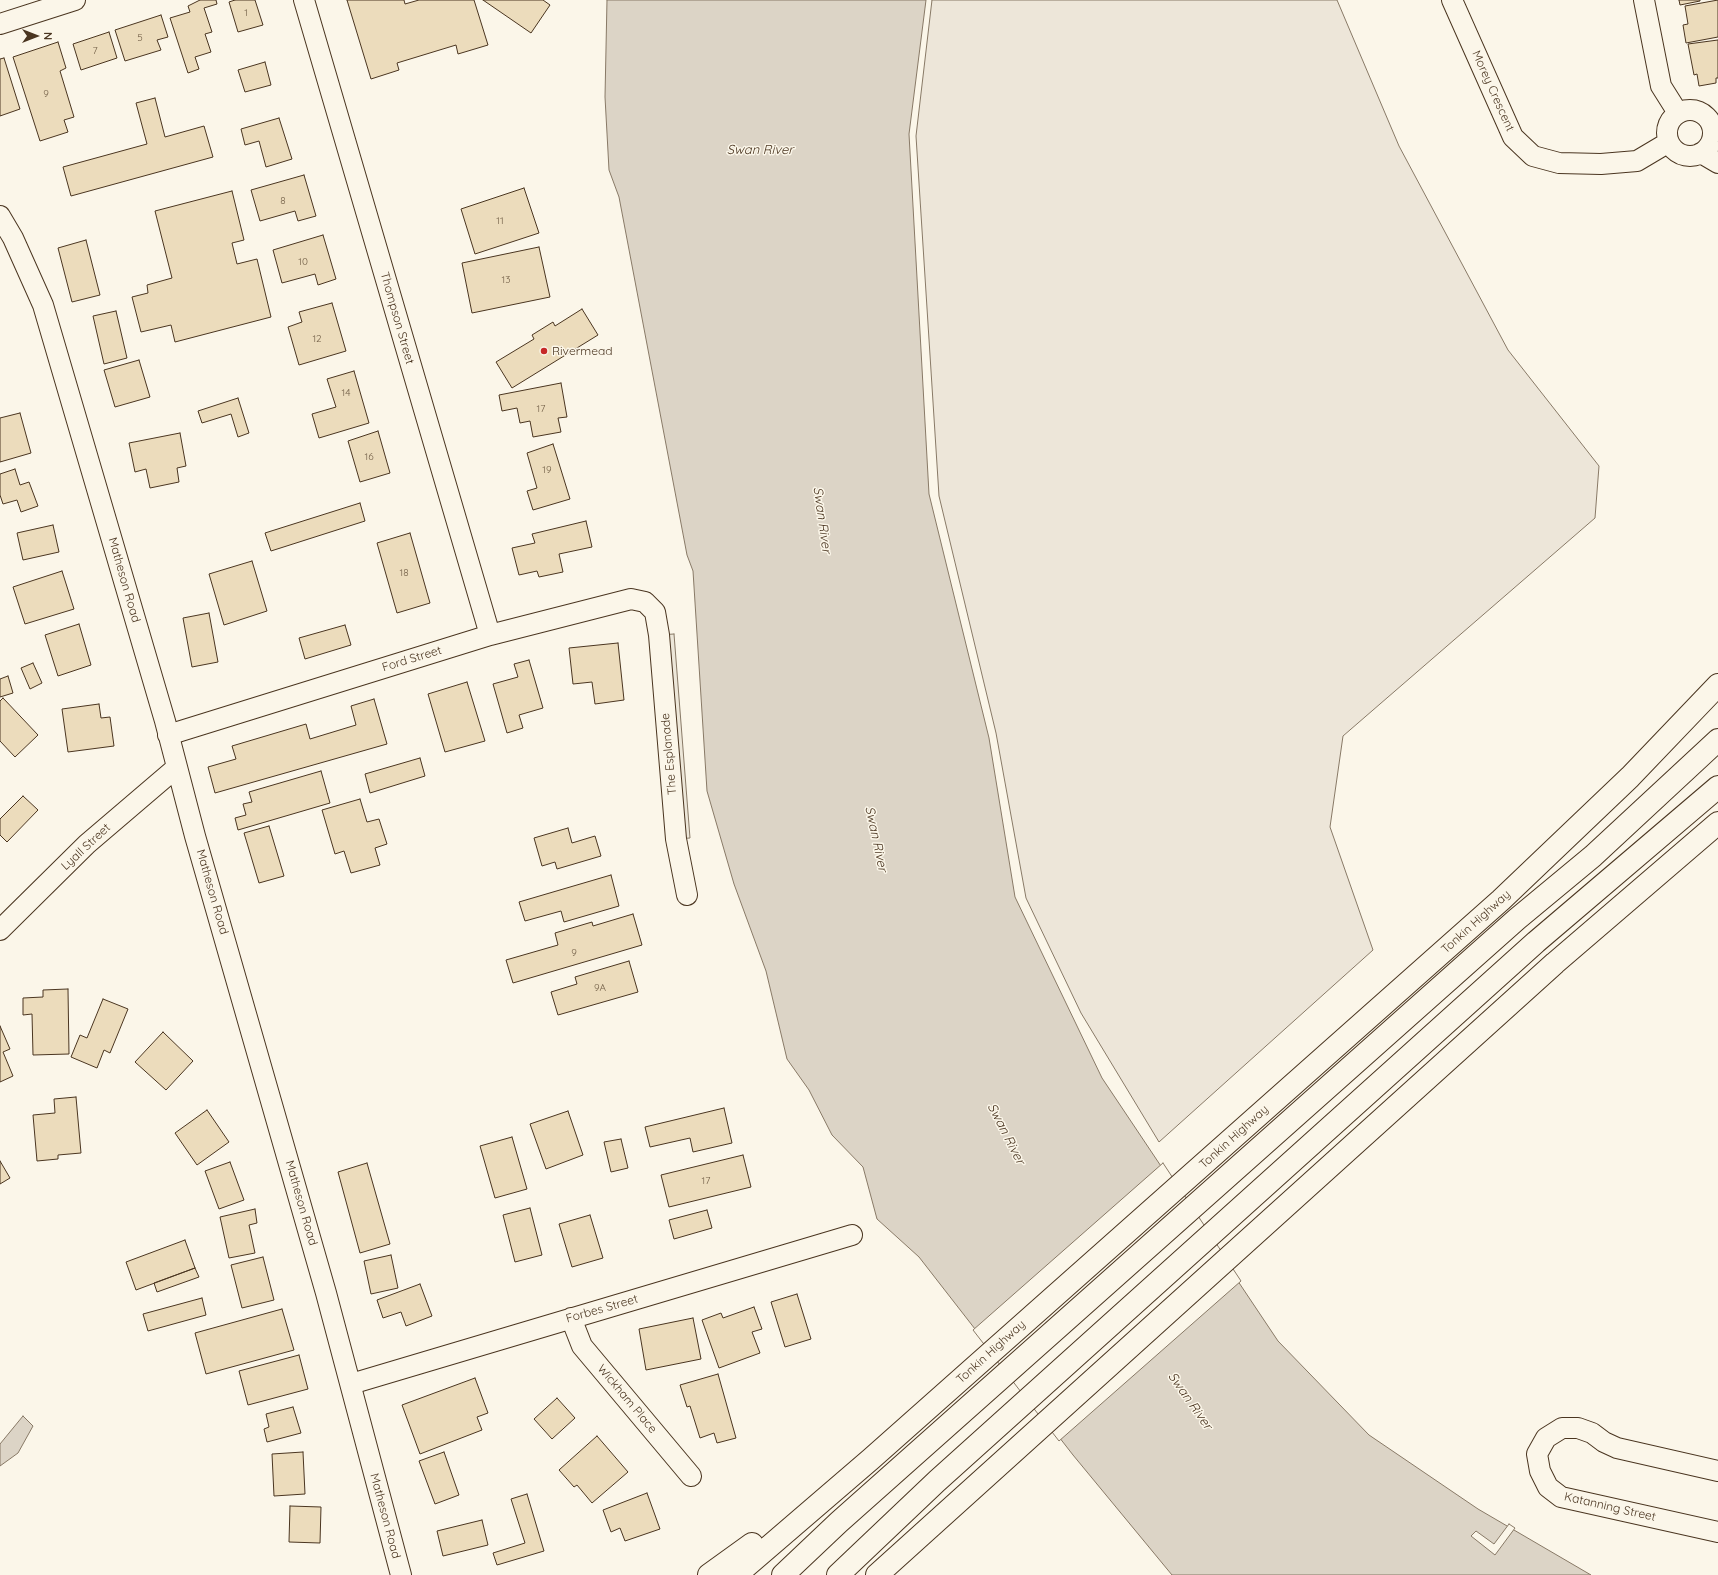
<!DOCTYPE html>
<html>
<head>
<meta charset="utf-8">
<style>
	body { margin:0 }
	#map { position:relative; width:1718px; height:1575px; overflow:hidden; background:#fbf6e9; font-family:Quicksand,sans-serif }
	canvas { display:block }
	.north { position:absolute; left:16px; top:16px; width:40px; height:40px; -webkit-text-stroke:3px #fbf6e9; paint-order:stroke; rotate:90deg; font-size:11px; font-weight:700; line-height:16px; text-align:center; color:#4a3520 }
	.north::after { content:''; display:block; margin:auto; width:14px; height:18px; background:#4a3520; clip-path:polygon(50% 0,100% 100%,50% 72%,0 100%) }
</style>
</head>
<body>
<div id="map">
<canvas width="1718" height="1575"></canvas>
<div class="north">N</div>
</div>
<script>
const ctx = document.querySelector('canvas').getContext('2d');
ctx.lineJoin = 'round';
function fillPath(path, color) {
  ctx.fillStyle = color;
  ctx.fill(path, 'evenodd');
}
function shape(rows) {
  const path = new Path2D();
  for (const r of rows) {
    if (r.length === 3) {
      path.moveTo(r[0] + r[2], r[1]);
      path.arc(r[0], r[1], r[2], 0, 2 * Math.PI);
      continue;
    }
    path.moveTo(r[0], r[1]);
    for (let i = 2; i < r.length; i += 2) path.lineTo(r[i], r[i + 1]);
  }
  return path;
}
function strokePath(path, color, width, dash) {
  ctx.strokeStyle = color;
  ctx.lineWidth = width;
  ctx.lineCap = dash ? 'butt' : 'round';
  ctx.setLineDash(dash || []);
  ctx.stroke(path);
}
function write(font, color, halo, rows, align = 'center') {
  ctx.font = font + ' Quicksand,sans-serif';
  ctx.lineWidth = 3;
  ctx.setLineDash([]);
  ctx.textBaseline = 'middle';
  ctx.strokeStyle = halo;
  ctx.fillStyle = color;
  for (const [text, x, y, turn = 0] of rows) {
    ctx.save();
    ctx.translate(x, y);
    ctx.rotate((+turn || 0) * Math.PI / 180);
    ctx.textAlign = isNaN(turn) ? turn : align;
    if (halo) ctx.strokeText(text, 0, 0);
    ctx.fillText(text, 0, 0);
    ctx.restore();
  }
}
const green = shape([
	[932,0,1337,0,1399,146,1508,350,1599,466,1595,518,1343,736,1330,827,1373,950,1159,1142,1081,1013,1026,898,996,733,939,496,916,136,932,0]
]);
const parking = shape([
	[674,634,690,838,676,839,659,635,674,634]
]);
const water = shape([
	[607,0,926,0,909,134,929,494,989,738,1015,897,1102,1078,1278,1341,1369,1435,1478,1509,1591,1575,1172,1575,1073,1455,919,1257,877,1219,863,1167,832,1135,809,1090,787,1059,766,971,734,884,707,791,693,571,687,555,619,197,609,170,605,97,607,0],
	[23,1416,33,1426,18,1453,0,1466,0,1444,23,1416]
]);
const pier = shape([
	[1163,1163,1241,1281,1059,1441,973,1330,1163,1163],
	[1509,1524,1515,1528,1495,1555,1471,1536,1476,1531,1494,1544,1509,1524]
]);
const building = shape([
	[200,0,216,0,217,4,204,8,212,32,205,34,211,52,195,57,199,69,188,73,170,18,190,12,188,6,200,0],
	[235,0,255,0,263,25,238,32,229,2,235,0],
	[347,0,404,0,405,4,419,0,474,0,488,45,458,54,456,45,397,63,399,70,371,79,347,0],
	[483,0,543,0,550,5,531,33,483,0],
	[1679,0,1700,0,1700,1,1680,5,1679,0],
	[1718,0,1718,37,1686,43,1683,25,1688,24,1685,6,1718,0],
	[161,15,168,37,157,40,161,50,125,61,115,30,161,15],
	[109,32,117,58,81,70,73,44,109,32],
	[1718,40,1718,78,1716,78,1716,83,1699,86,1697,74,1694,75,1688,44,1718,40],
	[58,42,66,68,60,71,74,117,64,120,68,132,40,141,13,57,58,42],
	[4,58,20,109,0,116,0,59,4,58],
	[265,62,271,85,245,92,238,70,265,62],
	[155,98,165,137,204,126,213,157,71,196,63,167,147,144,136,103,155,98],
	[279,118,292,159,266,167,259,141,245,145,241,129,279,118],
	[304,175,316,216,298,221,295,211,260,221,251,190,304,175],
	[524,188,539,233,475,254,461,209,524,188],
	[232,191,244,240,232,243,237,264,257,259,271,317,175,342,171,325,141,332,132,297,148,293,147,285,172,278,155,211,232,191],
	[323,235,336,279,318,285,315,274,282,283,273,250,323,235],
	[86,240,100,295,72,302,58,248,86,240],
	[539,247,550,297,472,313,462,263,539,247],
	[332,303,346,351,299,365,288,327,302,322,299,312,332,303],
	[582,309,598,335,512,388,496,362,534,339,532,335,553,322,555,326,582,309],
	[116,311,127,358,104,364,93,316,116,311],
	[139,360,150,397,115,407,104,370,139,360],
	[354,371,369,423,319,438,312,414,336,407,327,379,354,371],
	[561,383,567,417,558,418,561,432,533,437,530,421,520,423,517,408,502,411,499,395,561,383],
	[238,398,249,433,238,437,231,414,202,423,198,411,238,398],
	[20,413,31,453,0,462,0,418,20,413],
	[378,431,390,473,360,482,348,441,378,431],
	[180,433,186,466,177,468,179,482,150,488,146,469,135,472,129,443,180,433],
	[553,444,570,499,533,510,527,491,537,488,527,453,553,444],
	[15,469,20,485,29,482,38,506,21,512,17,500,3,504,0,495,0,474,15,469],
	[360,503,365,521,271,551,265,533,360,503],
	[586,521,592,547,559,554,563,572,539,577,537,571,519,575,512,548,535,543,532,534,586,521],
	[53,525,59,552,23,560,17,533,53,525],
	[410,533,430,603,397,613,377,543,410,533],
	[252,561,267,611,224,625,209,574,252,561],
	[62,571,74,609,25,624,13,587,62,571],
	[209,613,218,662,192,667,183,618,209,613],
	[79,624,91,665,58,676,45,635,79,624],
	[345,625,351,645,305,659,299,638,345,625],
	[618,643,624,700,595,704,592,682,573,684,569,648,618,643],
	[529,660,543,708,519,715,523,728,507,733,493,684,518,677,514,664,529,660],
	[33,663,42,683,30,689,21,668,33,663],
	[8,676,13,693,0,697,0,679,8,676],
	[467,682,485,741,445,752,428,694,467,682],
	[3,698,38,735,15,757,0,741,0,701,3,698],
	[374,699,387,744,215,793,208,767,236,759,232,746,306,724,310,739,356,725,351,706,374,699],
	[99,704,101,718,110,717,114,746,68,752,62,709,99,704],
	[420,758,425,776,370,793,365,774,420,758],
	[321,771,330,803,238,830,235,818,246,815,243,804,252,802,249,792,321,771],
	[23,796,38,810,7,842,0,835,0,819,23,796],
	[360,799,367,822,379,819,387,844,375,848,380,865,351,873,344,851,335,854,322,810,360,799],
	[269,826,284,876,259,883,244,833,269,826],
	[568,828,572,843,595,836,601,856,557,869,555,862,542,866,534,838,568,828],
	[611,875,619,906,564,922,561,911,525,921,519,902,611,875],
	[633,914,642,945,513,983,506,960,558,945,555,933,592,922,593,926,633,914],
	[629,961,638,992,558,1015,551,992,577,984,575,977,629,961],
	[68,989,69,1054,33,1055,32,1014,23,1015,23,998,43,997,43,990,68,989],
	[103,999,128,1009,110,1053,104,1050,97,1068,71,1057,80,1035,87,1038,103,999],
	[0,1026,10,1049,3,1052,13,1076,0,1082,0,1026],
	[163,1032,193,1061,166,1090,135,1062,163,1032],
	[76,1097,81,1153,58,1155,58,1159,37,1161,33,1115,55,1113,54,1099,76,1097],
	[724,1108,732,1143,693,1152,690,1138,650,1147,645,1127,724,1108],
	[207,1110,229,1142,197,1165,175,1133,207,1110],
	[568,1111,583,1155,546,1169,530,1124,568,1111],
	[512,1137,527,1189,495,1198,480,1146,512,1137],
	[621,1139,628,1168,611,1172,604,1142,621,1139],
	[743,1155,751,1187,669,1207,661,1175,743,1155],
	[0,1161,10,1178,0,1184,0,1161],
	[230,1162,244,1200,219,1209,205,1171,230,1162],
	[367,1163,390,1244,360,1253,338,1172,367,1163],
	[530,1208,542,1255,515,1262,503,1215,530,1208],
	[255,1209,257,1223,249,1225,255,1253,229,1258,220,1217,255,1209],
	[707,1210,712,1228,674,1239,669,1220,707,1210],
	[590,1215,603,1258,572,1267,559,1224,590,1215],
	[185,1240,195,1268,136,1290,126,1262,185,1240],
	[391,1255,398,1288,371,1294,364,1261,391,1255],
	[263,1257,274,1300,242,1308,231,1265,263,1257],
	[195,1268,199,1277,157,1292,154,1283,195,1268],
	[420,1284,432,1316,406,1326,401,1312,383,1318,377,1300,420,1284],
	[797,1294,811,1339,785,1347,771,1302,797,1294],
	[202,1298,206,1315,148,1331,143,1314,202,1298],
	[754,1307,762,1329,752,1332,760,1353,719,1368,702,1320,721,1313,723,1318,754,1307],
	[282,1309,294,1350,206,1374,195,1333,282,1309],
	[693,1318,701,1359,646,1370,639,1329,693,1318],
	[299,1355,308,1389,248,1405,239,1371,299,1355],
	[718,1374,736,1438,717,1443,714,1433,700,1438,690,1406,687,1407,680,1385,718,1374],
	[475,1378,488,1413,477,1417,482,1430,420,1454,402,1405,475,1378],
	[557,1398,575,1418,552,1439,534,1419,557,1398],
	[293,1407,301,1433,267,1442,264,1429,269,1427,266,1414,293,1407],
	[597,1436,628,1472,592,1503,577,1485,574,1487,559,1470,597,1436],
	[303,1452,305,1494,274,1496,272,1454,303,1452],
	[444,1452,459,1495,435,1504,419,1461,444,1452],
	[647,1493,660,1529,625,1541,620,1528,611,1532,603,1510,647,1493],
	[527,1494,544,1551,497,1565,493,1553,525,1543,511,1499,527,1494],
	[290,1506,321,1507,320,1543,289,1542,290,1506],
	[482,1520,488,1545,443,1556,437,1531,482,1520]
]);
const minor = shape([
	[304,0,490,635],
	[1452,0,1513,137,1533,156,1559,163,1601,164,1637,161,1669,142],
	[1644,0,1661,86,1678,113],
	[0,24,75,0],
	[1690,133,23],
	[1701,153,1718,163],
	[0,216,13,238,43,305,165,721,195,836,326,1293,401,1575],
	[168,735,490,635,631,599,645,602,655,612,659,635,676,839,687,895],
	[0,930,87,844,176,768],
	[571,1318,582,1346,691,1476],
	[351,1384,852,1235],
	[1718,1471,1617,1448,1604,1442,1592,1433,1578,1428,1562,1428,1546,1438,1537,1454,1540,1471,1548,1487,1561,1497,1718,1532]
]);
const highway = shape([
	[709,1575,752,1544],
	[736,1575,871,1459,1501,900,1630,777,1718,685],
	[783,1575,839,1522,1517,919,1593,856,1718,740],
	[838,1575,937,1481,1536,942,1718,787],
	[877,1575,1555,963,1718,823]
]);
const markers = [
	[544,351,4,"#c62828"]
];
const numberNames = [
	["1",246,13],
	["5",140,38],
	["7",95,51],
	["9",46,94],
	["8",283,201],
	["11",500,221],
	["10",303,262],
	["13",506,280],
	["12",317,339],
	["14",346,393],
	["17",541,409],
	["16",369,457],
	["19",547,470],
	["18",404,573],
	["9",574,953],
	["9A",600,988],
	["17",706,1181]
];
const streetNames = [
	["Morey Crescent",1493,91,66],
	["Thompson Street",397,318,74],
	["Matheson Road",124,580,74],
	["Ford Street",412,659,-17],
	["The Esplanade",669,754,-95],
	["Lyall Street",86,847,-43],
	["Matheson Road",212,892,74],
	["Tonkin Highway",1476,922,-42],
	["Tonkin Highway",1234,1137,-42],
	["Matheson Road",301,1203,74],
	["Forbes Street",602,1309,-16],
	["Tonkin Highway",991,1352,-42],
	["Wickham Place",627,1399,50],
	["Katanning Street",1610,1507,13],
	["Matheson Road",385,1516,75]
];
const poiNames = [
	["Rivermead",552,351]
];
const waterNames = [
	["Swan River",760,150],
	["Swan River",822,520,82],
	["Swan River",876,839,78],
	["Swan River",1006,1134,63],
	["Swan River",1190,1401,55]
];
fillPath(green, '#ede6d9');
strokePath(green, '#887966', 1);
fillPath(parking, '#ede7d9');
strokePath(parking, '#887966', 1);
fillPath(water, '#dcd4c6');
strokePath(water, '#887966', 1);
fillPath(pier, '#fbf6e9');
strokePath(pier, '#887966', 1);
fillPath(building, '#ecdcbc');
strokePath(building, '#4a3520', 1);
strokePath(minor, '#4a3520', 22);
strokePath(highway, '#4a3520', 24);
strokePath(minor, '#fbf6e9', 20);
strokePath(highway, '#fbf6e9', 22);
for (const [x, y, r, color] of markers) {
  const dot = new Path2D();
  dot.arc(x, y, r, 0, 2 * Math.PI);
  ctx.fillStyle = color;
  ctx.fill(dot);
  strokePath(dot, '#fbf6e9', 1.5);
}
write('10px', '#725f47', null, numberNames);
write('12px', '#4a3520', '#fbf6e9', streetNames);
write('12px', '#4a3520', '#fbf6e9', poiNames, 'left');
write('italic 13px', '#4a3520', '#fbf6e9', waterNames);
</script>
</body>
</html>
